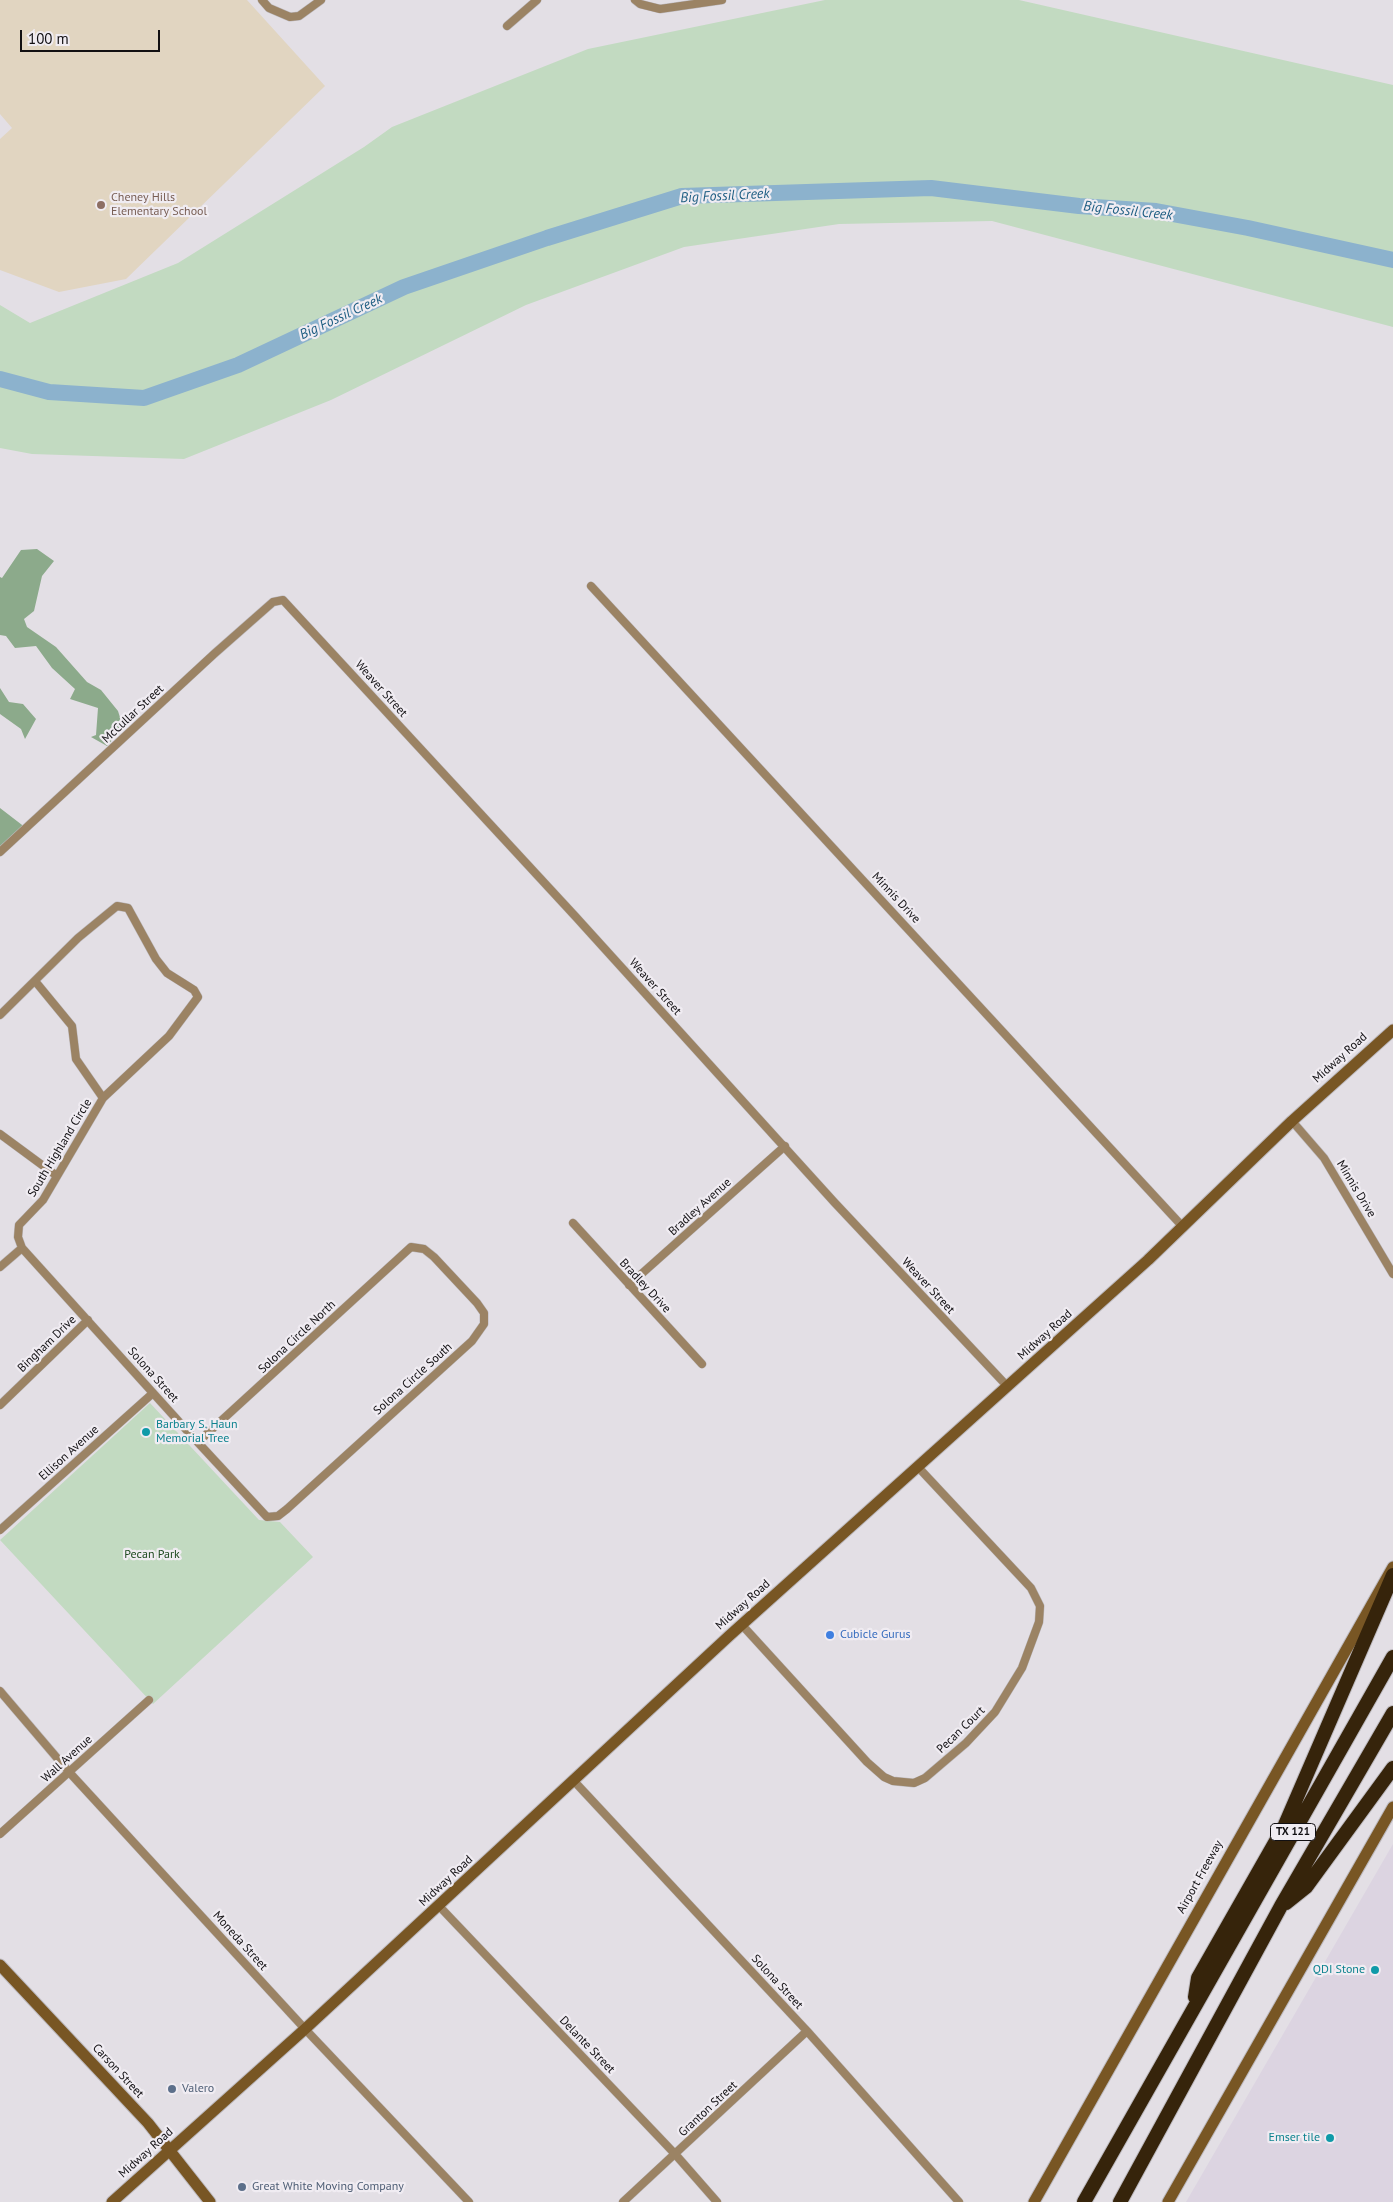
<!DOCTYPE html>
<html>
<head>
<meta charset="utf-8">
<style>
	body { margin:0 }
	#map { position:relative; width:1393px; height:2202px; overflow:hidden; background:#e3dfe5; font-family:"PT Sans",sans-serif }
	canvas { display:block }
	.scale { position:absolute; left:20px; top:30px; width:140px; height:22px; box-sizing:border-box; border:2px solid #121013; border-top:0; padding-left:6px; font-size:15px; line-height:18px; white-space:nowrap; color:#121013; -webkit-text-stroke:4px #f0ecf2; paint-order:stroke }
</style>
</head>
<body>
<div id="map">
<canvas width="1393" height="2202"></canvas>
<div class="scale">100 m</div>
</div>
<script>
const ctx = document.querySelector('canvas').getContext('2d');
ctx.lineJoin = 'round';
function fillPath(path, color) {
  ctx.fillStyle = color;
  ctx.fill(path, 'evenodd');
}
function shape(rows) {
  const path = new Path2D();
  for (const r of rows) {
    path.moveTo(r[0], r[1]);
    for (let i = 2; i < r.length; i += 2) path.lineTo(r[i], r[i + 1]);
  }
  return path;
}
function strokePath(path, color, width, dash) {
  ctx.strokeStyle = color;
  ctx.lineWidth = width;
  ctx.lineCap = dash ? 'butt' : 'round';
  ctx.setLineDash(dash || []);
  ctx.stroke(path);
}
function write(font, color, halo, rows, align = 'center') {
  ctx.font = font + ' "PT Sans",sans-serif';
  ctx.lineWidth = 4.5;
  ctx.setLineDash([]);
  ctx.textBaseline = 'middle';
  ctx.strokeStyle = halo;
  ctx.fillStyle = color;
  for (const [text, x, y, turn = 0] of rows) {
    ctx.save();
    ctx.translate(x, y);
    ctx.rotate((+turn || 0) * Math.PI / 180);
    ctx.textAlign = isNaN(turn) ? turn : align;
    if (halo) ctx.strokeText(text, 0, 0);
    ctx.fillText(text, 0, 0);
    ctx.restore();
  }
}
const built = shape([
	[1393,1844,1393,2202,1186,2202]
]);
const education = shape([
	[0,0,247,0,325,86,126,279,59,292,0,270,0,139,12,128,0,114]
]);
const green = shape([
	[825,0,1019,0,1393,85,1393,327,992,221,839,224,684,247,526,305,331,400,184,459,32,454,0,448,0,305,30,323,178,263,364,147,392,127,588,49],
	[150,1403,259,1520,280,1522,313,1557,153,1704,0,1540]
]);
const forest = shape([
	[37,549,54,561,42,576,34,611,24,619,27,627,56,647,87,682,101,690,118,711,123,727,107,746,91,737,96,735,98,708,70,699,75,689,52,668,36,646,15,648,6,636,0,635,0,577,2,578,21,550],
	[0,688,9,702,23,704,36,719,25,739,21,729,0,714],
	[0,808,26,828,0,852]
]);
const river = shape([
	[0,379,49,392,144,398,238,365,404,287,547,238,682,196,931,188,1079,206,1156,211,1248,228,1393,260]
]);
const street = shape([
	[262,0,269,8,290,17,299,16,321,0],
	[635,0,640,4,660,9,722,0],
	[507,26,537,0],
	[591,586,1183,1227],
	[0,852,214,654,273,602,283,600,575,916,835,1203,1008,1387],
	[35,981,72,1026,76,1059,103,1098],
	[0,1015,78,938,117,906,128,908,156,959,167,973,194,990,198,997,169,1036,103,1098,43,1200,19,1225,18,1237,22,1248,191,1435,267,1517,278,1516,287,1509,472,1341,484,1324,484,1313,477,1303,434,1257,424,1249,411,1247,198,1442],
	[1292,1121,1324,1158,1393,1274],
	[0,1134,57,1176],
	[573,1223,702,1364],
	[0,1267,22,1248],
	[629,1285,785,1146],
	[0,1405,88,1320],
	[0,1530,153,1393],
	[742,1625,867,1762,884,1777,893,1781,914,1783,925,1778,966,1743,995,1712,1022,1668,1039,1622,1040,1606,1031,1588,917,1466],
	[0,1691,69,1772,305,2029,469,2202],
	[573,1780,807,2031,959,2202],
	[0,1834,149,1700],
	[439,1906,675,2154,717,2202],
	[623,2202,807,2031]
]);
const secondary = shape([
	[0,1965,148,2123,210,2202],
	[112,2202,305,2029,729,1636,1148,1260,1292,1121,1393,1030],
	[1034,2202,1393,1567],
	[1168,2202,1393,1807]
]);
const highway = shape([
	[1286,1903,1306,1887,1393,1768],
	[1195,1997,1198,1978,1284,1827,1393,1575],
	[1084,2202,1393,1657],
	[1120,2202,1281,1906,1393,1713]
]);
const markers = [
	[101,205,5,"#8d6e63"],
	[146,1432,5,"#0f9aa8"],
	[830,1635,5,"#3f7fe0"],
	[1375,1970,5,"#0f9aa8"],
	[172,2089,5,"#5c6f8a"],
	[1330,2138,5,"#0f9aa8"],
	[242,2187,5,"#5c6f8a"]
];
const shields = [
	[1293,1832,45]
];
const shieldNames = [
	["TX 121",1293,1832]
];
const educationNames = [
	["Cheney Hills",111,198],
	["Elementary School",111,212]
];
const streetNames = [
	["Weaver Street",381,689,48],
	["McCullar Street",133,714,-43],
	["Minnis Drive",896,898,47],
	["Weaver Street",655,987,48],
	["Midway Road",1340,1058,-42],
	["South Highland Circle",60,1148,-59],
	["Minnis Drive",1356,1189,59],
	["Bradley Avenue",700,1207,-42],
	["Bradley Drive",645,1286,47],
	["Weaver Street",928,1286,47],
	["Midway Road",1045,1335,-42],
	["Solona Circle North",297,1337,-43],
	["Bingham Drive",47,1344,-44],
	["Solona Street",153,1375,48],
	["Solona Circle South",413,1379,-42],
	["Ellison Avenue",69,1453,-42],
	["Midway Road",743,1605,-42],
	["Pecan Court",961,1730,-44],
	["Wall Avenue",67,1759,-42],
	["Airport Freeway",1200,1877,-61],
	["Midway Road",446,1881,-43],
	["Moneda Street",240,1941,48],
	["Solona Street",777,1982,47],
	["Delante Street",587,2045,46],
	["Carson Street",118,2071,47],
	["Granton Street",708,2109,-43],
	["Midway Road",146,2153,-42]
];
const cultureNames = [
	["Barbary S. Haun",156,1425,"left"],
	["Memorial Tree",156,1439,"left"],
	["QDI Stone",1365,1970],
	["Emser tile",1320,2138]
];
const parkNames = [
	["Pecan Park",152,1555]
];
const shopNames = [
	["Cubicle Gurus",840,1635]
];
const serviceNames = [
	["Valero",182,2089],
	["Great White Moving Company",252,2187]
];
const waterNames = [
	["Big Fossil Creek",725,196,-3],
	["Big Fossil Creek",1128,211,6],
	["Big Fossil Creek",341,317,-25]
];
fillPath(built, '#dcd4e1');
fillPath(education, '#e1d5c1');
fillPath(green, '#c2dac1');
fillPath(forest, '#8caa8b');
strokePath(river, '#8cb2cd', 16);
strokePath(street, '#bdbabf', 9);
strokePath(secondary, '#bdbabf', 13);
strokePath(highway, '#bdbabf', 16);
strokePath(street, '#9b8364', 8);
strokePath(secondary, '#785624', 11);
strokePath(highway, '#36240b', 14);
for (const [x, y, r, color] of markers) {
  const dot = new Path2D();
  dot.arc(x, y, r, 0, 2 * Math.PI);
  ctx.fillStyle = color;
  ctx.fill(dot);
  strokePath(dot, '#f0ecf2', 2);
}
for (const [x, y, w] of shields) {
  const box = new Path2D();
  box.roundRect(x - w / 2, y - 8.5, w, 17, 4);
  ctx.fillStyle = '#f0ecf2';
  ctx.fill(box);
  strokePath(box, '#121013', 1);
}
write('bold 11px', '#121013', null, shieldNames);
write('12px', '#785e54', '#f0ecf2', educationNames, 'left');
write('12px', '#121013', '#f0ecf2', streetNames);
write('12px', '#0d838f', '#f0ecf2', cultureNames, 'right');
write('12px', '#1e4b20', '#f0ecf2', parkNames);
write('12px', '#366cbe', '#f0ecf2', shopNames, 'left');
write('12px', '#4e5e75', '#f0ecf2', serviceNames, 'left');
write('italic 14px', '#1d5d82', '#f0ecf2', waterNames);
</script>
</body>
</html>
